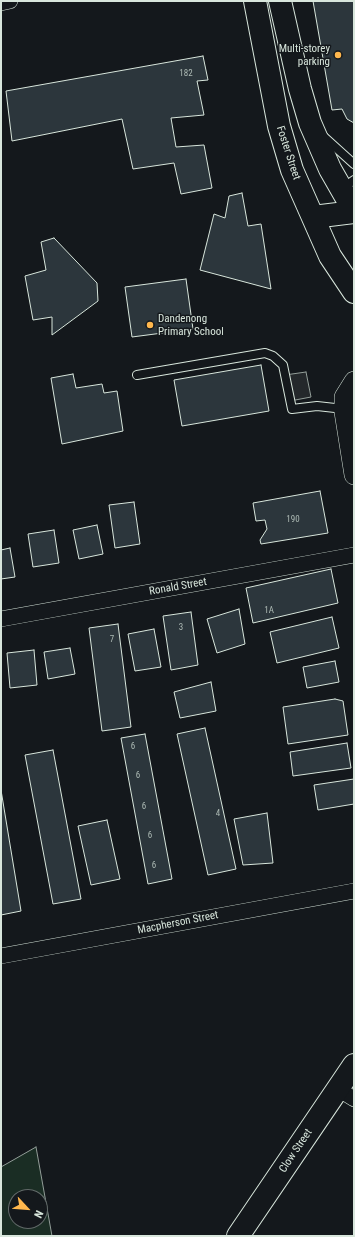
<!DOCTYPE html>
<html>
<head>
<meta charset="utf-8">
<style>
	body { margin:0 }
	#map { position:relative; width:355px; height:1237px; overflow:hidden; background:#14181c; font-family:"Roboto Condensed",sans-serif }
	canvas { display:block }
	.frame { position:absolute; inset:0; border:2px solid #d8e6dc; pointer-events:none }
	.north { position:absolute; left:8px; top:1189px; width:40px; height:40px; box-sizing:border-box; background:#14181c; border:1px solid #626a69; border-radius:50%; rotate:116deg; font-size:11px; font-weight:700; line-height:16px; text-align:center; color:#d8e6dc }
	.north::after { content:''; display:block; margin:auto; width:14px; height:18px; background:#ffb74d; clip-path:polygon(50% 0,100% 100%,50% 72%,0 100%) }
</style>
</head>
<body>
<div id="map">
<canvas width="355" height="1237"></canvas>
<div class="frame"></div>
<div class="north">N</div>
</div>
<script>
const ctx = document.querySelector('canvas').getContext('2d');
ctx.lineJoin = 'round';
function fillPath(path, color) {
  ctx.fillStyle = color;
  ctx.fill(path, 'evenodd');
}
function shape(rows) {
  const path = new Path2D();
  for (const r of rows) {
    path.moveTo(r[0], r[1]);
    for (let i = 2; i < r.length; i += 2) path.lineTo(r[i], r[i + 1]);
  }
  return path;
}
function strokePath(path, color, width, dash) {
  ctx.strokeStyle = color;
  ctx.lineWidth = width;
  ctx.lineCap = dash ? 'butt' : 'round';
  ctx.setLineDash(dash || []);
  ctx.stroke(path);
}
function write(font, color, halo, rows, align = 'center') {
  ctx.font = font + ' "Roboto Condensed",sans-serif';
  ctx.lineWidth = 3;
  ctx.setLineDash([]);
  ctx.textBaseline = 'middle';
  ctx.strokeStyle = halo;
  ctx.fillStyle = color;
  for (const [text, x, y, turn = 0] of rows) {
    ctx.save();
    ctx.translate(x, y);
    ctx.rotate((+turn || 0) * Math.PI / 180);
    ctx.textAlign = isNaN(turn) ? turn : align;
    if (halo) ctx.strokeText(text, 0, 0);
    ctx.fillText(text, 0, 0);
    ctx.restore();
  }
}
const green = shape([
	[36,1147,52,1236,1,1236,1,1167,36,1147],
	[16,1197,40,1197,40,1221,16,1221,16,1197]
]);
const parking = shape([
	[306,372,311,397,290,401,285,375,306,372]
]);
const building = shape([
	[313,1,354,1,354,123,347,119,342,109,332,110,313,1],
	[203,56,208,80,197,81,204,115,171,118,176,147,204,145,212,188,181,194,174,163,133,169,122,119,12,141,6,91,203,56],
	[242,193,248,226,261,224,271,289,200,270,214,214,225,218,229,196,242,193],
	[54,238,97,283,98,301,52,335,52,317,33,320,25,276,46,270,41,242,54,238],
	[186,279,193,329,132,337,125,287,186,279],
	[261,365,269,411,182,426,174,380,261,365],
	[73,374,76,388,102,384,104,393,117,391,123,431,62,444,51,378,73,374],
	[320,491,328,533,261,544,260,540,267,529,265,520,256,521,253,503,320,491],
	[134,502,140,544,115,548,109,505,134,502],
	[97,525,103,554,79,559,73,530,97,525],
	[54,530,59,563,33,567,28,534,54,530],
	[10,548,15,577,1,579,1,550,10,548],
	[331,569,338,603,253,623,246,588,331,569],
	[239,609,245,644,217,653,207,619,239,609],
	[191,612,198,665,171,670,163,616,191,612],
	[332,617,339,648,277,663,270,632,332,617],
	[118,624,131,727,102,731,89,628,118,624],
	[154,629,161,667,135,671,128,634,154,629],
	[70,648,75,674,48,679,44,652,70,648],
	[34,650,37,685,10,688,7,653,34,650],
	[335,661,339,682,307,688,303,667,335,661],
	[211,682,216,711,180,718,174,692,211,682],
	[335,699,343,701,348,735,288,744,283,707,335,699],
	[205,728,236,869,208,875,177,734,205,728],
	[145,734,172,879,148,884,121,738,145,734],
	[347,743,351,768,293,776,290,752,347,743],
	[53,750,81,899,53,904,25,755,53,750],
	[354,779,354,804,318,810,314,785,354,779],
	[1,790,21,911,1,915,1,790],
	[267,813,273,863,243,865,234,819,267,813],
	[107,820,120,879,91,885,78,826,107,820]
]);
const service = shape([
	[323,136,354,164],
	[341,189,354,180],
	[137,375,265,353,273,356,283,365,292,409,317,406,344,409]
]);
const minor = shape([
	[1,3,10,1],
	[1,619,354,555],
	[1,956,354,891],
	[338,1089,354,1099]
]);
const tertiary = shape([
	[354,381,344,397,344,412,354,475]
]);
const secondary = shape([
	[238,1236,354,1065]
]);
const trunk = shape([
	[255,1,279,126,292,170,330,256,354,292],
	[280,1,300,89,310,123,330,169,354,211],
	[313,217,354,212]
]);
const markers = [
	[338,55,4,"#ffb74d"],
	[150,325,4,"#ffb74d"]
];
const numberNames = [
	["182",186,74],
	["190",293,520],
	["1A",269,611],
	["3",181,628],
	["7",112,640],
	["6",133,747],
	["6",138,776],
	["6",144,807],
	["4",218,814],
	["6",150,836],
	["6",154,866]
];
const poiNames = [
	["Multi-storey",330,49],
	["parking",330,62],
	["Dandenong",158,319,"left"],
	["Primary School",158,332,"left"]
];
const streetNames = [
	["Foster Street",288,153,72],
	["Ronald Street",178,587,-10],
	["Macpherson Street",178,923,-11],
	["Clow Street",296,1151,-56]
];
fillPath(green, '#1a2d24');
strokePath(green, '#939e99', 1);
fillPath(parking, '#24282b');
strokePath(parking, '#939e99', 1);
fillPath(building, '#2c363c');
strokePath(building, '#d8e6dc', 1);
strokePath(service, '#d8e6dc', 10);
strokePath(minor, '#d8e6dc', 16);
strokePath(tertiary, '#d8e6dc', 20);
strokePath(secondary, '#d8e6dc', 24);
strokePath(trunk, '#d8e6dc', 24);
strokePath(service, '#14181c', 8);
strokePath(minor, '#14181c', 15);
strokePath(tertiary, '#14181c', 19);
strokePath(secondary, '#14181c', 22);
strokePath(trunk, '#14181c', 22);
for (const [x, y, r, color] of markers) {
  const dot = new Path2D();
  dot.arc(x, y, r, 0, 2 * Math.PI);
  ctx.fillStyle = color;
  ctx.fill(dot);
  strokePath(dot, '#14181c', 1.5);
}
write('9px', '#adbab4', null, numberNames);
write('11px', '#d8e6dc', '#14181c', poiNames, 'right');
write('11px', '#d8e6dc', '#14181c', streetNames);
</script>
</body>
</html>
